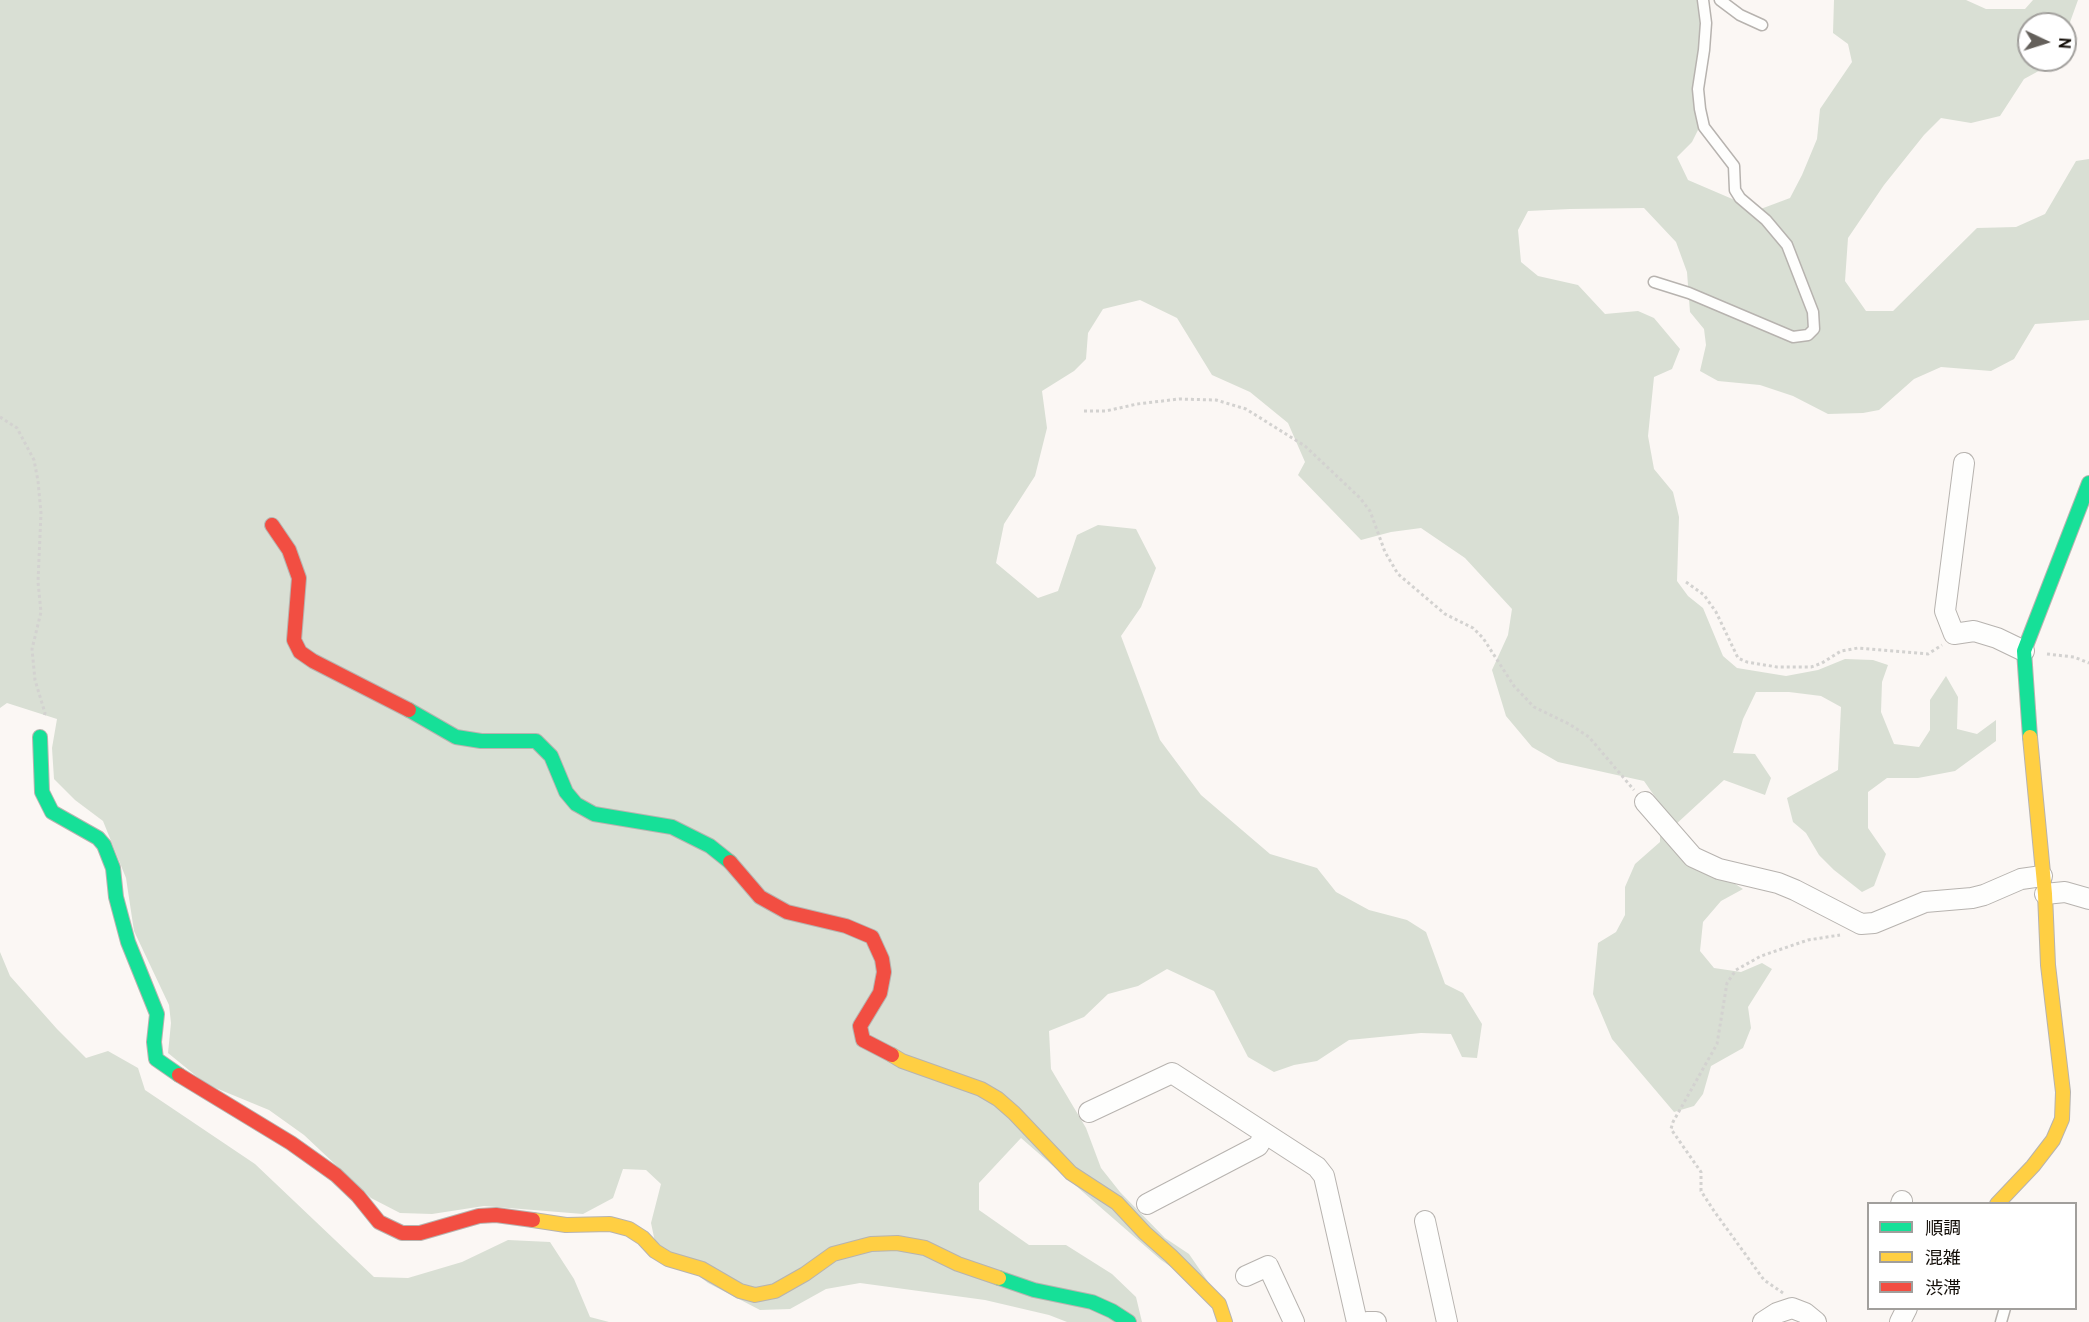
<!DOCTYPE html>
<html>
<head>
<meta charset="utf-8">
<style>
	body { margin:0 }
	#map { position:relative; width:2089px; height:1322px; overflow:hidden; background:#fbf7f4; font-family:Overpass,"Noto Sans JP",sans-serif }
	canvas { display:block }
	.legend { position:absolute; left:1867px; top:1202px; width:210px; height:108px; box-sizing:border-box; background:#fff; border:2px solid #a19f9c; margin:0; padding:8px 10px; list-style:none; font-size:18px; color:#130e08 }
	.legend li { display:flex; align-items:center; gap:12px; height:30px }
	.legend b { width:30px; border:2px solid #a19f9c }
	.north { position:absolute; left:2017px; top:12px; width:60px; height:60px; box-sizing:border-box; background:#fff; border:2px solid #a19f9c; border-radius:50%; rotate:94deg; font-size:16px; font-weight:700; line-height:24px; text-align:center; color:#130e08 }
	.north::after { content:''; display:block; margin:auto; width:21px; height:27px; background:#64605b; clip-path:polygon(50% 0,100% 100%,50% 72%,0 100%) }
</style>
</head>
<body>
<div id="map">
<canvas width="2089" height="1322"></canvas>
<ul class="legend">
<li><b style="height:8px;background:#16e098"></b>順調</li>
<li><b style="height:8px;background:#ffcf43"></b>混雑</li>
<li><b style="height:8px;background:#f24e42"></b>渋滞</li>
</ul>
<div class="north">N</div>
</div>
<script>
const ctx = document.querySelector('canvas').getContext('2d');
ctx.lineJoin = 'round';
function fillPath(path, color) {
  ctx.fillStyle = color;
  ctx.fill(path, 'evenodd');
}
function shape(rows) {
  const path = new Path2D();
  for (const r of rows) {
    path.moveTo(r[0], r[1]);
    for (let i = 2; i < r.length; i += 2) path.lineTo(r[i], r[i + 1]);
  }
  return path;
}
function strokePath(path, color, width, dash) {
  ctx.strokeStyle = color;
  ctx.lineWidth = width;
  ctx.lineCap = dash ? 'butt' : 'round';
  ctx.setLineDash(dash || []);
  ctx.stroke(path);
}
const green = shape([
	[0,0,1701,0,1699,56,1700,126,1692,142,1677,157,1688,180,1758,210,1790,198,1802,175,1817,139,1820,109,1852,62,1848,44,1833,33,1834,0,1966,0,1986,9,2025,9,2033,0,2078,0,2065,36,2065,24,2029,24,2029,60,2052,60,2046,67,2024,79,2000,116,1971,123,1941,118,1924,135,1884,185,1848,238,1845,281,1866,311,1893,311,1977,228,2016,227,2045,214,2076,161,2089,159,2089,320,2035,324,2014,359,1991,371,1941,367,1914,379,1879,410,1863,413,1828,414,1793,396,1760,385,1718,381,1700,371,1706,345,1704,329,1690,312,1687,272,1676,242,1644,208,1570,209,1528,211,1518,230,1521,262,1538,276,1578,285,1605,314,1638,311,1654,318,1680,349,1672,369,1654,377,1648,436,1654,469,1673,492,1679,517,1677,581,1688,596,1703,608,1723,656,1737,668,1786,676,1818,670,1845,659,1873,660,1888,665,1882,682,1881,712,1894,744,1919,747,1930,730,1930,700,1946,676,1958,697,1957,729,1977,734,1996,720,1996,741,1955,771,1918,778,1887,778,1868,792,1868,828,1886,854,1874,886,1862,892,1834,870,1819,855,1806,833,1793,822,1787,798,1838,770,1841,707,1821,696,1789,692,1756,692,1743,719,1733,753,1755,754,1771,778,1765,795,1724,780,1674,826,1729,880,1743,889,1721,901,1703,922,1700,951,1714,968,1741,972,1762,963,1772,969,1748,1007,1751,1028,1743,1048,1711,1066,1703,1094,1694,1106,1674,1112,1612,1039,1593,994,1598,943,1616,932,1625,915,1625,887,1635,864,1660,842,1660,804,1644,781,1558,762,1532,747,1506,716,1492,670,1508,635,1512,609,1465,558,1421,528,1391,532,1361,540,1298,475,1305,462,1288,423,1250,392,1212,375,1177,318,1140,300,1103,309,1088,333,1086,359,1074,371,1042,391,1047,428,1035,476,1004,524,996,563,1038,598,1058,591,1077,535,1098,525,1136,529,1156,568,1141,607,1121,636,1160,740,1201,795,1270,854,1317,868,1336,892,1369,910,1407,920,1426,932,1445,984,1463,993,1482,1024,1477,1058,1462,1057,1451,1034,1421,1033,1349,1040,1317,1061,1294,1065,1274,1072,1248,1057,1214,991,1167,969,1138,986,1108,994,1084,1017,1049,1031,1051,1069,1086,1128,1101,1168,1120,1192,1165,1238,1189,1254,1222,1302,1161,1260,1021,1138,979,1183,979,1210,1029,1245,1066,1245,1112,1274,1136,1297,1142,1322,1067,1322,1049,1315,985,1300,860,1283,826,1289,790,1309,760,1310,708,1283,655,1242,651,1223,661,1184,646,1170,623,1169,613,1198,583,1214,484,1206,432,1214,400,1213,371,1198,304,1135,269,1110,206,1084,168,1053,171,1023,169,1005,134,931,126,878,103,821,75,800,54,779,52,748,57,719,7,703,0,708],
	[0,952,10,976,57,1029,86,1058,108,1051,138,1068,145,1090,255,1164,374,1277,408,1278,462,1262,508,1240,550,1242,574,1279,590,1317,609,1322,0,1322]
]);
const path = shape([
	[1084,411,1106,411,1137,404,1179,399,1216,400,1246,409,1305,446,1360,498,1370,511,1385,552,1398,574,1445,614,1473,628,1483,638,1514,686,1534,707,1569,724,1589,737,1634,790],
	[0,417,17,428,34,460,38,481,41,513,38,582,41,612,32,649,35,680,45,713,44,716],
	[1686,582,1704,595,1716,612,1738,658,1747,662,1777,667,1811,667,1822,663,1841,651,1858,648,1928,654,1942,645],
	[2047,654,2074,657,2089,663],
	[1783,1293,1764,1280,1714,1211,1701,1191,1701,1172,1671,1129,1673,1122,1717,1044,1727,983,1736,970,1761,956,1808,940,1840,935]
]);
const lane = shape([
	[1720,0,1740,15,1762,25],
	[1654,282,1689,293,1793,337,1808,335,1814,329,1813,312,1787,245,1766,220,1740,198,1735,190,1734,166,1704,127,1700,109,1698,89,1704,50,1706,23,1703,0],
	[2001,1322,2005,1308]
]);
const street = shape([
	[1964,463,1945,611,1954,634,1974,631,1997,638,2024,651],
	[1645,802,1693,857,1719,869,1778,883,1795,890,1861,924,1874,923,1925,902,1972,898,1984,895,2021,879,2042,876],
	[2045,894,2065,892,2089,899],
	[1089,1112,1172,1073,1317,1167,1324,1176,1357,1322],
	[1147,1204,1258,1146,1265,1134],
	[1901,1204,1902,1201],
	[1425,1221,1447,1322],
	[1246,1276,1268,1266,1294,1322],
	[1367,1322,1376,1322],
	[1763,1322,1777,1313,1792,1308,1805,1313,1816,1322],
	[1900,1322,1907,1308]
]);
const fast = shape([
	[409,710,456,737,481,741,536,741,551,756,566,792,576,804,594,814,672,827,710,846,730,862],
	[40,737,42,792,52,812,98,838,104,845,113,868,116,897,128,942,157,1014,154,1042,156,1059,179,1075],
	[2030,737,2024,651,2089,483],
	[999,1278,1034,1290,1092,1302,1112,1311,1129,1322]
]);
const slow = shape([
	[892,1055,902,1061,981,1089,998,1099,1014,1113,1071,1173,1117,1203,1145,1233,1171,1256,1219,1304,1225,1322],
	[1997,1204,2033,1166,2053,1140,2062,1119,2063,1092,2048,965,2045,894,2030,737],
	[533,1220,566,1225,610,1224,629,1229,643,1238,655,1251,668,1259,702,1269,740,1291,755,1295,775,1291,805,1274,833,1254,871,1244,897,1243,925,1248,958,1264,999,1278]
]);
const jam = shape([
	[272,525,289,550,299,578,294,640,300,652,313,661,409,710],
	[730,862,760,897,787,912,846,926,872,937,882,959,884,972,880,993,860,1026,863,1040,892,1055],
	[179,1075,291,1143,336,1175,358,1196,379,1222,402,1233,420,1233,479,1216,496,1215,533,1220]
]);
fillPath(green, '#d9dfd4');
strokePath(lane, '#b7b3af', 13);
strokePath(street, '#b7b3af', 22);
strokePath(fast, '#b7b3af', 16);
strokePath(slow, '#b7b3af', 16);
strokePath(jam, '#b7b3af', 16);
strokePath(path, '#d3d2d0', 3, [3, 3]);
strokePath(lane, '#fefefd', 10);
strokePath(street, '#fefefd', 20);
strokePath(fast, '#16e098', 14);
strokePath(slow, '#ffcf43', 14);
strokePath(jam, '#f24e42', 14);
</script>
</body>
</html>
